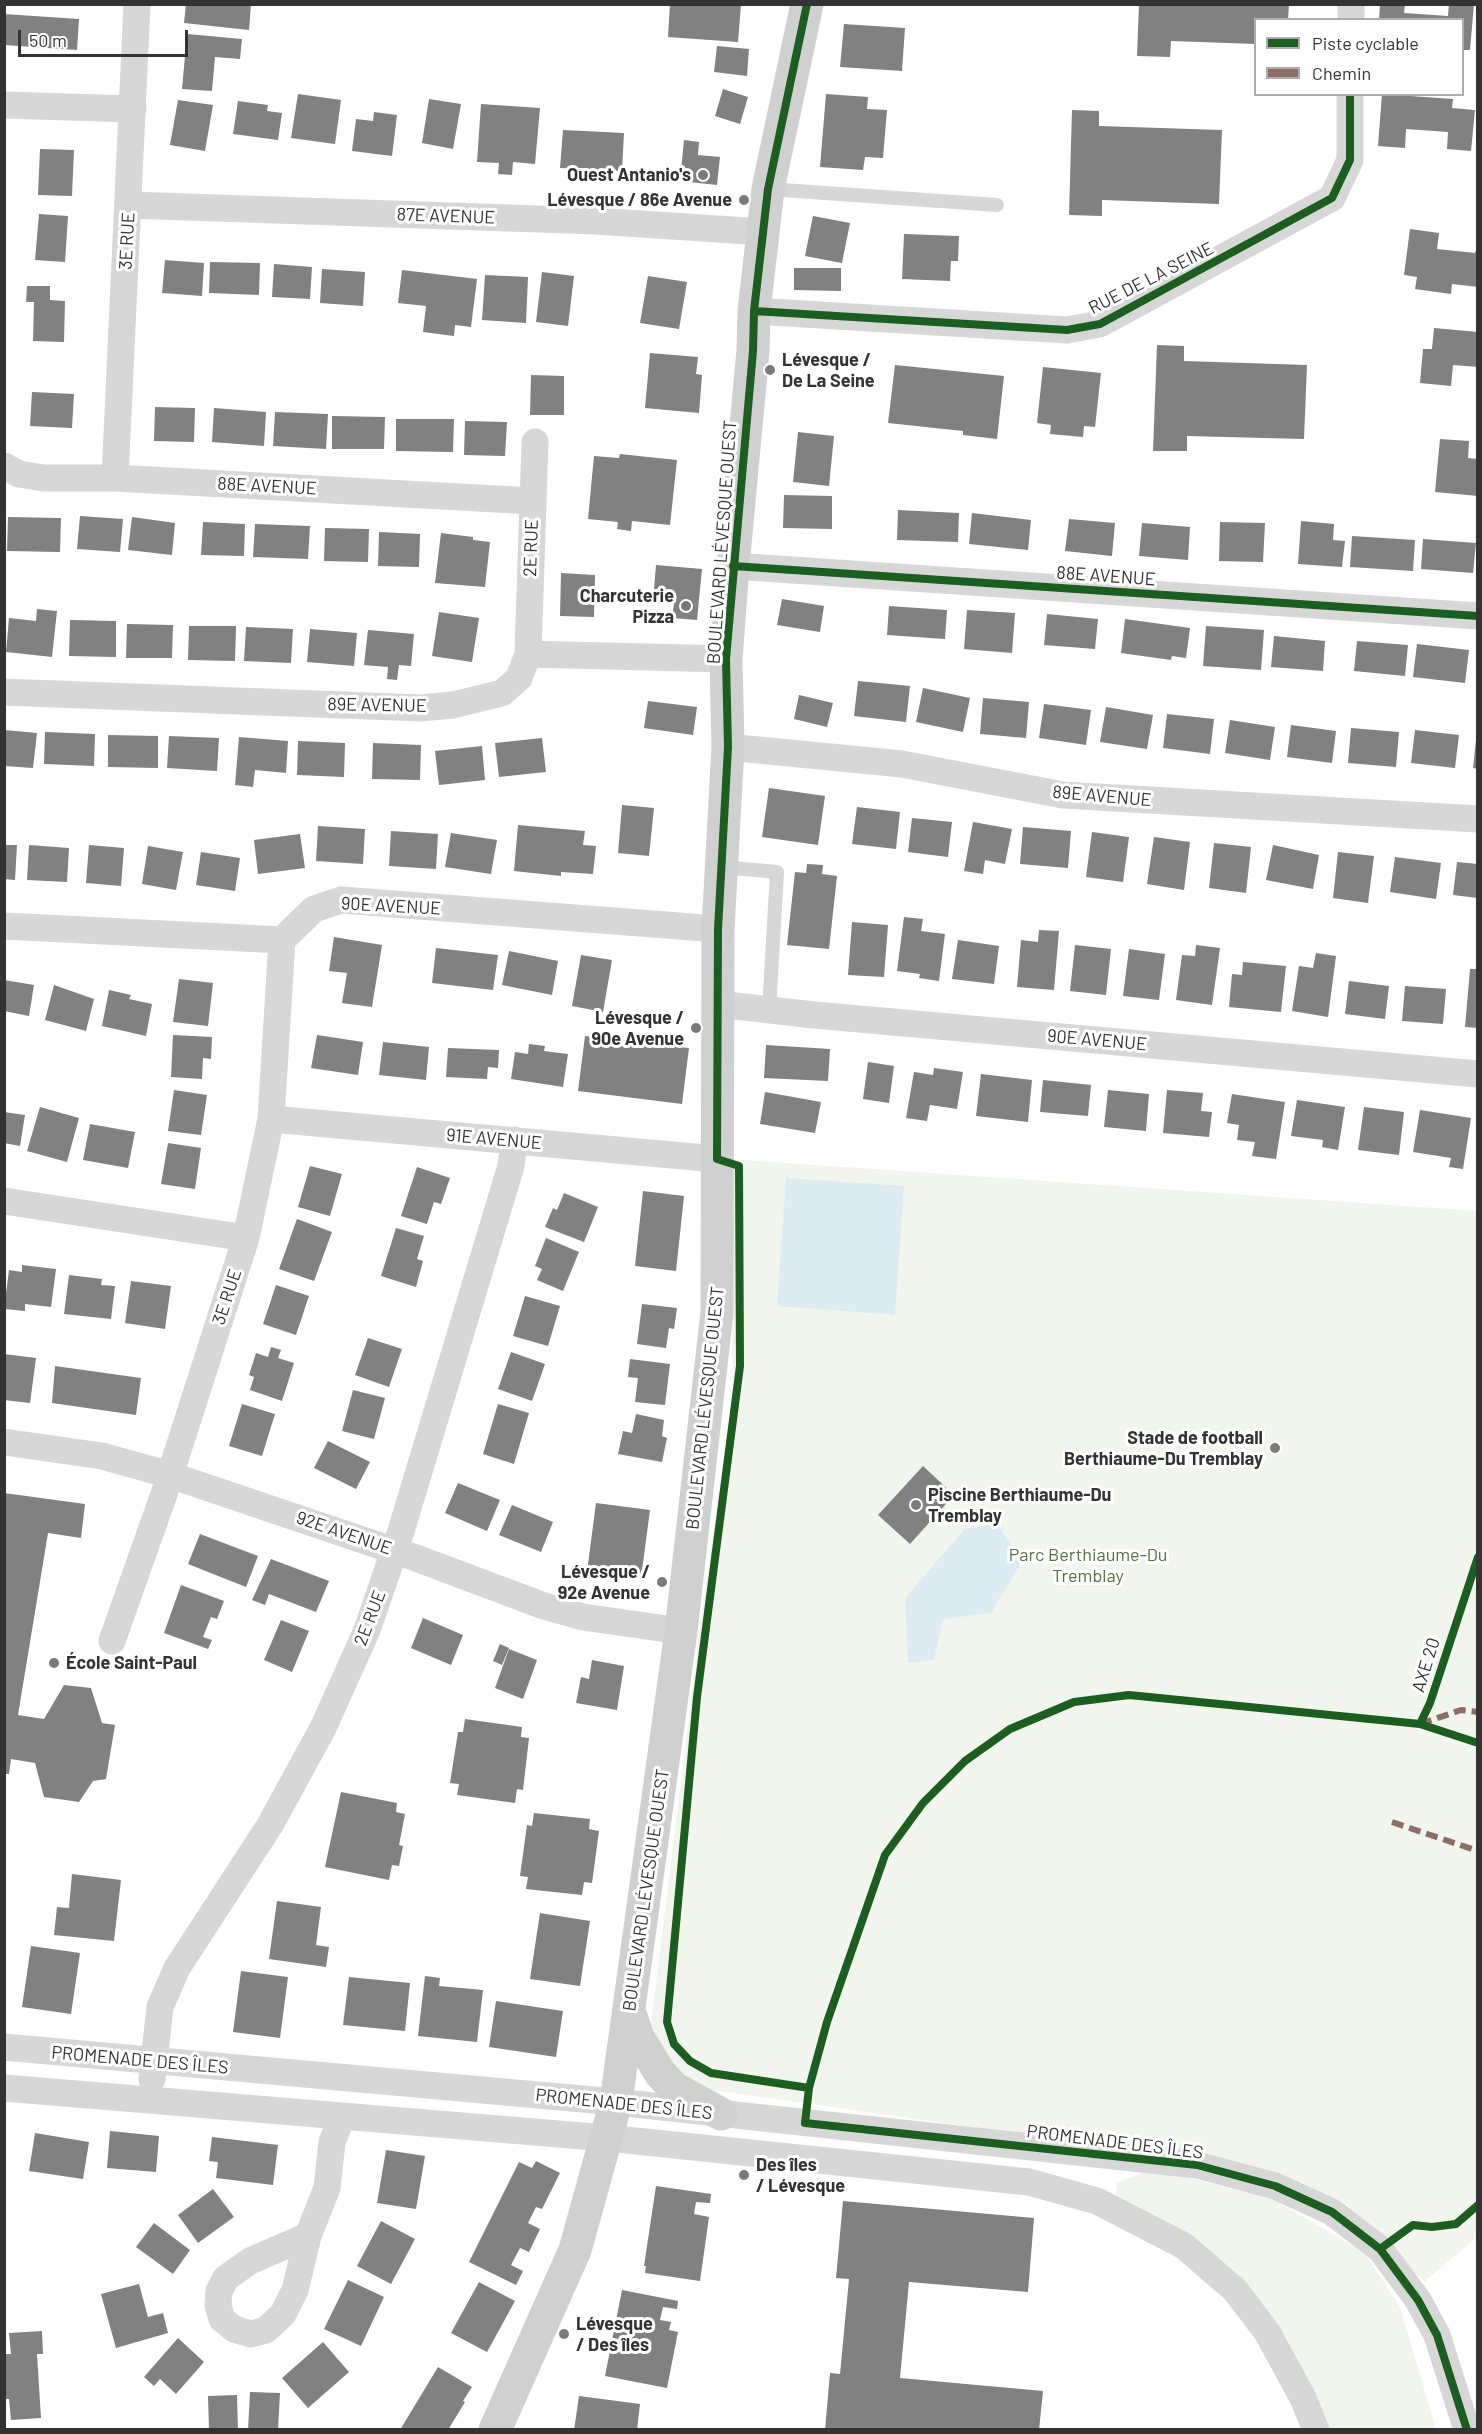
<!DOCTYPE html>
<html>
<head>
<meta charset="utf-8">
<style>
	body { margin:0 }
	#map { position:relative; width:1482px; height:2434px; overflow:hidden; background:#fff; font-family:Barlow,sans-serif }
	canvas { display:block }
	.frame { position:absolute; inset:0; border:6px solid #333; pointer-events:none }
	.legend { position:absolute; left:1254px; top:18px; width:210px; height:78px; box-sizing:border-box; background:#fff; border:2px solid #adadad; margin:0; padding:8px 10px; list-style:none; font-size:18px; color:#333 }
	.legend li { display:flex; align-items:center; gap:12px; height:30px }
	.legend b { width:30px; border:2px solid #adadad }
	.scale { position:absolute; left:18px; top:30px; width:170px; height:27px; box-sizing:border-box; border:3px solid #333; border-top:0; padding-left:8px; font-size:18px; line-height:21px; white-space:nowrap; color:#333; -webkit-text-stroke:4px #fff; paint-order:stroke }
</style>
</head>
<body>
<div id="map">
<canvas width="1482" height="2434"></canvas>
<div class="frame"></div>
<ul class="legend">
<li><b style="height:8px;background:#1b5e20"></b>Piste cyclable</li>
<li><b style="height:8px;background:#8d6e63"></b>Chemin</li>
</ul>
<div class="scale">50 m</div>
</div>
<script>
const ctx = document.querySelector('canvas').getContext('2d');
ctx.lineJoin = 'round';
function fillPath(path, color) {
  ctx.fillStyle = color;
  ctx.fill(path, 'evenodd');
}
function shape(rows) {
  const path = new Path2D();
  for (const r of rows) {
    path.moveTo(r[0], r[1]);
    for (let i = 2; i < r.length; i += 2) path.lineTo(r[i], r[i + 1]);
  }
  return path;
}
function strokePath(path, color, width, dash) {
  ctx.strokeStyle = color;
  ctx.lineWidth = width;
  ctx.lineCap = dash ? 'butt' : 'round';
  ctx.setLineDash(dash || []);
  ctx.stroke(path);
}
function write(font, color, halo, rows, align = 'center') {
  ctx.font = font + ' Barlow,sans-serif';
  ctx.lineWidth = 6;
  ctx.setLineDash([]);
  ctx.textBaseline = 'middle';
  ctx.strokeStyle = halo;
  ctx.fillStyle = color;
  for (const [text, x, y, turn = 0] of rows) {
    ctx.save();
    ctx.translate(x, y);
    ctx.rotate((+turn || 0) * Math.PI / 180);
    ctx.textAlign = isNaN(turn) ? turn : align;
    if (halo) ctx.strokeText(text, 0, 0);
    ctx.fillText(text, 0, 0);
    ctx.restore();
  }
}
const green = shape([
	[729,1159,1477,1211,1477,2237,1424,2282,1346,2204,1241,2165,705,2089,670,2064,651,2024,701,1619,733,1400],
	[1153,2169,1272,2199,1364,2252,1400,2307,1436,2429,1328,2429,1247,2290,1115,2200,1117,2183]
]);
const water = shape([
	[786,1178,904,1186,895,1315,777,1306],
	[997,1524,1022,1561,991,1613,943,1619,934,1660,908,1663,905,1598,965,1529]
]);
const building = shape([
	[186,4,251,4,249,30,184,23],
	[670,4,741,4,738,42,668,37],
	[1139,4,1289,4,1288,20,1256,20,1256,44,1171,41,1170,57,1137,56],
	[1380,4,1405,4,1404,13,1448,16,1449,4,1474,4,1470,50,1462,50,1462,20,1379,20],
	[4,14,79,19,77,50,4,45],
	[844,24,905,28,902,71,840,67],
	[187,34,242,39,240,59,215,57,212,91,182,89],
	[717,46,749,49,747,76,714,72],
	[723,89,748,97,740,124,715,116],
	[298,94,341,100,335,144,291,138],
	[826,94,868,97,867,109,887,110,883,158,865,157,863,170,820,167],
	[1382,94,1453,99,1452,108,1475,110,1471,151,1447,149,1448,132,1406,129,1405,148,1378,146],
	[429,99,461,104,453,149,422,143],
	[178,100,213,105,205,151,170,145],
	[238,101,268,105,267,111,282,113,278,140,233,134],
	[481,104,540,108,535,164,513,162,512,175,498,174,499,163,477,162],
	[1072,110,1099,111,1099,126,1222,130,1219,204,1102,200,1102,216,1069,215],
	[374,112,397,115,392,156,352,151,356,119,373,121],
	[563,130,624,133,622,171,560,168],
	[684,140,699,142,698,155,720,157,717,185,680,181],
	[40,149,74,150,72,196,38,195],
	[39,214,68,216,65,262,35,260],
	[813,216,850,223,842,263,805,256],
	[1410,229,1439,233,1437,249,1475,253,1478,244,1478,287,1452,284,1451,294,1415,289,1417,277,1404,275],
	[904,234,959,236,958,261,951,261,950,281,902,279],
	[165,260,204,263,202,296,162,293],
	[210,262,260,263,259,295,209,293],
	[274,264,312,267,310,299,272,297],
	[794,268,841,268,841,291,794,290],
	[322,269,365,272,363,306,320,303],
	[402,270,477,279,471,327,455,325,454,336,423,332,426,306,398,303],
	[542,272,574,276,568,326,536,322],
	[485,275,528,277,526,323,482,320],
	[648,276,687,282,679,329,640,323],
	[27,286,50,286,50,300,65,301,64,342,33,341,34,302,26,302],
	[1434,328,1478,332,1478,367,1453,365,1451,386,1420,383,1423,349,1432,349],
	[1157,345,1184,346,1184,361,1307,365,1304,439,1187,436,1187,451,1153,451],
	[650,353,698,357,696,374,702,375,699,413,645,408],
	[895,365,1004,376,997,439,963,435,963,431,888,423],
	[1043,367,1101,373,1095,427,1084,426,1083,437,1050,434,1051,425,1037,423],
	[531,375,564,376,564,415,530,415],
	[32,392,74,394,72,428,30,426],
	[155,407,195,408,194,442,154,441],
	[214,408,266,412,264,446,212,442],
	[275,412,328,414,326,449,273,446],
	[332,416,385,417,384,449,332,449],
	[396,419,454,419,453,452,396,451],
	[465,421,507,422,505,456,464,455],
	[798,432,834,436,829,486,793,482],
	[1440,439,1469,441,1468,458,1478,459,1478,496,1435,492],
	[620,454,677,460,670,525,632,521,631,531,617,529,618,522,588,519,594,456,619,458],
	[784,495,832,496,832,529,783,528],
	[898,510,959,513,958,542,897,540],
	[972,513,1031,520,1028,550,969,544],
	[80,516,123,519,120,552,77,549],
	[8,517,61,518,60,552,7,551],
	[132,517,175,523,172,555,128,550],
	[1069,519,1115,523,1112,556,1065,551],
	[1301,521,1334,524,1333,540,1345,541,1342,567,1298,564],
	[203,522,245,524,244,556,201,555],
	[1220,522,1265,523,1263,562,1219,561],
	[1142,523,1190,527,1188,560,1139,556],
	[255,524,310,526,308,559,253,557],
	[325,528,369,529,368,562,324,561],
	[379,532,420,534,419,567,378,566],
	[441,533,473,537,473,540,490,542,485,587,435,583],
	[1352,536,1415,540,1413,571,1350,567],
	[1423,539,1476,543,1473,573,1421,569],
	[656,565,702,569,697,620,672,618,674,603,665,602,666,590,654,589],
	[561,573,595,575,594,617,560,616],
	[782,599,824,606,820,632,777,625],
	[889,606,947,610,945,639,887,635],
	[37,609,57,611,52,657,6,652,9,618,36,621],
	[967,610,1015,613,1012,653,964,649],
	[439,612,479,618,472,662,432,656],
	[1047,614,1098,619,1095,649,1044,645],
	[1125,619,1190,628,1186,658,1172,656,1171,660,1121,653],
	[70,620,116,621,116,657,69,656],
	[127,624,173,625,172,658,126,658],
	[189,626,236,626,235,661,188,660],
	[1206,626,1264,630,1261,670,1203,666],
	[246,627,293,629,291,663,244,661],
	[310,629,357,633,354,666,307,662],
	[368,630,414,634,411,666,399,665,397,680,387,679,388,667,364,665],
	[1274,636,1325,641,1323,671,1271,667],
	[1357,641,1408,645,1405,676,1354,671],
	[1417,644,1469,650,1465,683,1413,677],
	[858,681,910,686,906,722,854,716],
	[923,688,970,698,963,732,916,722],
	[799,695,833,703,827,727,794,719],
	[983,698,1029,702,1026,738,980,734],
	[648,701,697,707,693,735,644,728],
	[1044,704,1091,710,1086,745,1039,738],
	[1106,707,1153,715,1147,749,1100,742],
	[1167,714,1214,719,1210,754,1163,748],
	[1230,720,1275,727,1270,760,1225,753],
	[1291,725,1336,731,1332,763,1287,757],
	[1351,728,1399,732,1396,767,1348,763],
	[4,730,37,733,33,768,4,766],
	[1415,730,1459,735,1455,768,1411,763],
	[45,732,95,734,94,766,44,764],
	[108,735,158,736,158,768,108,767],
	[169,736,219,738,217,771,167,768],
	[239,737,288,741,286,773,255,770,253,787,235,785],
	[542,738,546,772,499,777,495,743],
	[1476,740,1478,740,1478,769,1473,768],
	[298,741,345,743,344,777,297,775],
	[373,743,421,745,420,780,372,779],
	[482,746,485,780,439,785,435,751],
	[769,788,825,796,818,845,762,837],
	[622,805,654,808,649,856,618,853],
	[857,807,900,812,896,849,852,844],
	[912,818,952,822,948,857,908,852],
	[973,822,1012,829,1005,864,985,860,983,874,964,871],
	[518,825,585,831,583,845,596,846,593,874,561,872,561,876,514,871],
	[318,826,365,829,363,864,316,861],
	[1023,827,1071,831,1068,868,1020,864],
	[391,831,438,834,436,869,389,866],
	[1092,832,1129,837,1123,882,1086,877],
	[451,833,497,840,491,874,445,867],
	[300,834,305,868,258,874,254,840],
	[1154,837,1190,842,1184,890,1147,884],
	[1214,843,1251,847,1246,893,1209,888],
	[4,845,17,845,15,880,4,879],
	[29,845,69,848,67,882,27,880],
	[89,845,124,848,121,886,86,883],
	[1273,845,1319,855,1313,889,1266,880],
	[148,846,183,852,176,890,142,884],
	[201,852,240,858,235,891,196,885],
	[1338,852,1374,856,1368,903,1333,898],
	[1395,857,1441,863,1436,899,1390,892],
	[1457,862,1478,864,1478,898,1453,895],
	[807,864,823,865,822,874,837,876,829,949,787,945,795,872,806,873],
	[904,917,923,919,921,931,945,934,939,981,919,978,920,974,897,971],
	[852,922,888,925,884,977,848,975],
	[1039,930,1059,931,1054,990,1017,987,1021,940,1038,942],
	[334,937,382,945,372,1007,342,1003,347,973,329,971],
	[958,940,999,946,994,984,952,979],
	[1075,945,1111,949,1106,995,1070,991],
	[1196,945,1220,948,1212,1005,1176,1000,1182,955,1195,956],
	[436,948,498,955,493,990,432,983],
	[1129,949,1165,954,1159,1000,1123,996],
	[509,951,558,961,552,995,502,985],
	[1316,953,1336,956,1328,1017,1292,1011,1299,966,1313,968],
	[581,955,612,960,603,1012,572,1006],
	[1243,962,1286,966,1281,1012,1229,1007,1232,974,1242,975],
	[1470,969,1478,969,1478,1028,1465,1027],
	[179,979,213,983,208,1026,173,1022],
	[4,980,34,985,29,1016,4,1011],
	[1349,981,1389,986,1385,1019,1345,1014],
	[54,985,94,999,86,1031,45,1020],
	[1405,986,1446,989,1443,1024,1402,1021],
	[109,990,131,995,129,999,152,1004,146,1036,102,1026],
	[173,1035,212,1037,211,1059,203,1058,202,1079,171,1077],
	[317,1035,363,1042,358,1075,311,1068],
	[585,1036,689,1048,682,1104,578,1091],
	[383,1042,429,1047,426,1080,379,1075],
	[529,1044,545,1046,544,1051,568,1054,563,1087,511,1079,515,1052,528,1054],
	[766,1045,830,1049,828,1081,764,1078],
	[448,1048,499,1050,498,1068,488,1067,487,1079,446,1077],
	[868,1062,894,1066,889,1103,863,1099],
	[934,1068,963,1072,957,1109,930,1105,927,1121,906,1118,914,1072,933,1075],
	[981,1074,1032,1080,1028,1122,976,1116],
	[1043,1080,1091,1085,1088,1116,1040,1112],
	[174,1090,207,1095,201,1135,168,1131],
	[1108,1090,1149,1094,1146,1131,1104,1127],
	[1167,1090,1203,1093,1201,1111,1212,1112,1209,1137,1163,1133],
	[765,1092,821,1102,815,1133,760,1124],
	[1232,1094,1285,1102,1276,1159,1252,1156,1255,1142,1237,1140,1239,1125,1227,1123],
	[1297,1100,1345,1107,1338,1150,1322,1147,1323,1140,1291,1136],
	[40,1107,79,1118,67,1162,27,1151],
	[1364,1107,1404,1112,1399,1155,1358,1150],
	[1420,1110,1471,1118,1463,1169,1449,1167,1451,1158,1413,1152],
	[4,1112,25,1115,20,1146,4,1143],
	[90,1124,135,1132,128,1168,83,1160],
	[168,1143,201,1148,195,1189,161,1184],
	[310,1166,342,1174,330,1216,298,1207],
	[417,1167,450,1178,441,1204,434,1202,427,1224,401,1216],
	[643,1191,684,1196,676,1271,635,1266],
	[564,1193,598,1207,584,1242,545,1227,553,1208,557,1210],
	[297,1219,332,1232,314,1281,279,1269],
	[396,1228,424,1236,417,1259,423,1261,416,1287,381,1276],
	[546,1238,579,1252,563,1291,537,1280,542,1269,535,1266],
	[22,1265,56,1269,51,1307,25,1304,25,1311,4,1309,9,1270,22,1272],
	[69,1275,102,1279,101,1285,115,1286,111,1319,64,1314],
	[131,1281,171,1286,165,1329,125,1323],
	[276,1285,309,1296,296,1335,263,1324],
	[525,1296,560,1306,548,1346,513,1336],
	[642,1304,677,1308,674,1329,669,1328,666,1348,637,1344],
	[368,1338,402,1349,389,1387,355,1375],
	[271,1347,281,1350,278,1358,294,1363,282,1401,250,1390,254,1377,249,1375,256,1353,268,1357],
	[511,1352,545,1364,532,1401,498,1389],
	[4,1354,36,1358,30,1403,4,1400],
	[630,1359,670,1364,665,1405,635,1402,638,1378,628,1377],
	[55,1366,141,1378,136,1415,52,1403],
	[353,1390,385,1398,374,1439,342,1431],
	[242,1404,275,1414,262,1456,229,1446],
	[498,1404,529,1413,514,1464,483,1454],
	[636,1414,664,1420,662,1436,667,1438,662,1462,618,1454,623,1431,632,1433],
	[328,1441,370,1462,356,1489,314,1468],
	[923,1466,954,1495,910,1544,878,1515],
	[458,1483,500,1500,487,1531,445,1513],
	[4,1493,85,1504,81,1538,48,1533,18,1715,44,1719,64,1685,91,1688,102,1723,115,1725,106,1779,93,1781,79,1802,44,1797,35,1763,11,1759,9,1774,4,1774],
	[596,1503,650,1510,641,1578,587,1572],
	[512,1505,553,1522,541,1552,499,1535],
	[200,1534,258,1556,246,1587,188,1564],
	[271,1559,329,1581,316,1612,269,1594,265,1605,252,1600],
	[181,1585,224,1601,217,1619,211,1617,203,1637,212,1640,208,1649,164,1633],
	[423,1618,463,1635,451,1665,411,1648],
	[281,1620,309,1631,292,1672,264,1660],
	[500,1644,509,1648,502,1665,493,1661],
	[509,1649,537,1660,523,1699,495,1688],
	[592,1660,624,1666,617,1710,576,1703,581,1677,589,1679],
	[465,1719,522,1727,521,1737,529,1738,523,1790,517,1789,515,1803,457,1795,459,1784,450,1783,458,1732,463,1732],
	[341,1792,397,1803,396,1812,405,1814,399,1845,403,1846,399,1866,392,1865,389,1880,325,1867],
	[534,1813,590,1819,589,1829,599,1831,592,1883,584,1882,582,1895,526,1889,528,1877,520,1876,527,1825,532,1826],
	[72,1874,121,1880,114,1941,54,1935,57,1907,69,1908],
	[277,1901,321,1907,316,1945,329,1947,326,1967,269,1959],
	[540,1913,590,1921,580,1986,530,1979],
	[31,1946,80,1953,71,2014,22,2007],
	[241,1971,288,1977,280,2038,233,2032],
	[425,1976,440,1978,439,1986,483,1990,477,2042,418,2036],
	[349,1977,410,1983,405,2031,343,2025],
	[496,2001,563,2011,556,2057,489,2047],
	[110,2131,159,2136,156,2172,107,2168],
	[35,2133,89,2142,83,2179,29,2171],
	[212,2137,278,2145,273,2185,216,2178,218,2162,209,2161],
	[386,2150,425,2156,416,2209,377,2203],
	[536,2161,560,2173,542,2209,536,2207,528,2223,540,2229,529,2252,520,2248,511,2265,523,2271,516,2285,469,2262,519,2162,532,2168],
	[656,2186,711,2194,710,2203,696,2202,694,2214,709,2217,700,2281,645,2273,646,2266,644,2266],
	[213,2189,234,2217,198,2243,178,2215],
	[843,2201,1034,2218,1028,2292,909,2282,900,2378,1043,2391,1039,2430,825,2430,830,2373,840,2374,849,2279,836,2278],
	[381,2221,415,2239,391,2284,357,2266],
	[154,2223,190,2250,173,2274,136,2247],
	[348,2280,384,2297,361,2346,324,2329],
	[479,2282,515,2301,487,2352,451,2333],
	[139,2284,148,2317,163,2313,168,2333,116,2348,101,2294],
	[622,2290,678,2301,677,2309,663,2307,660,2320,671,2322,669,2330,678,2332,667,2388,605,2376],
	[42,2331,43,2354,37,2354,41,2418,11,2420,9,2399,4,2399,4,2354,11,2354,9,2333],
	[178,2338,204,2362,176,2394,160,2379,154,2386,144,2377],
	[323,2342,349,2372,308,2408,282,2378],
	[438,2367,472,2387,463,2401,465,2402,448,2430,400,2430],
	[250,2392,280,2393,278,2430,248,2430],
	[237,2395,238,2430,209,2430,208,2396],
	[579,2396,640,2404,637,2430,574,2430]
]);
const lane = shape([
	[768,189,997,205],
	[722,867,777,872,769,1010]
]);
const street = shape([
	[1351,20,1351,4],
	[4,105,133,109],
	[129,205,596,221,763,232],
	[754,311,1067,330,1100,324,1332,198,1350,160,1350,94],
	[4,466,19,474,43,478,115,478,532,501],
	[115,478,137,4],
	[733,566,1478,616],
	[528,654,726,659],
	[4,692,420,708,453,705,502,693,519,678,528,654,535,442],
	[728,747,902,764,1063,795,1478,819],
	[4,926,282,940,314,909,341,900,718,929],
	[718,1004,814,1015,1478,1074],
	[271,1119,717,1159],
	[4,1201,246,1238],
	[4,1442,102,1456,170,1475,416,1558,544,1606,583,1617,681,1631],
	[112,1641,164,1494,246,1238,271,1119,282,940],
	[4,2047,616,2102,1197,2165,1275,2186,1332,2212,1380,2249,1418,2300,1437,2335,1467,2430],
	[152,2079,160,2007,177,1968,270,1825,323,1728,367,1630,401,1531,511,1166,514,1140],
	[4,2088,607,2138,1029,2182,1097,2201,1184,2246,1235,2290,1267,2332,1303,2398,1316,2430],
	[308,2236,250,2261,226,2278,219,2291,218,2306,222,2319,234,2329,251,2334,266,2330,283,2314,295,2290,308,2236,327,2188,332,2142,342,2117]
]);
const secondary = shape([
	[629,2011,638,2037,660,2073,674,2088,721,2114],
	[495,2430,575,2250,616,2102,681,1631,717,1312,718,929,728,747,726,659,733,566,753,351,754,311,768,189,807,4]
]);
const quiet = shape([
	[1420,1724,1461,1710,1478,1712],
	[1392,1822,1478,1851]
]);
const cycleway = shape([
	[807,4,768,189,754,311,753,351,726,659,728,747,718,929,717,1159,739,1166,740,1366,697,1697,667,2022,674,2044,690,2061,711,2073,809,2088,805,2123,1197,2165,1275,2186,1332,2212,1380,2249,1418,2300,1437,2335,1467,2430],
	[754,311,1067,330,1100,324,1332,198,1350,160,1350,94],
	[733,566,1478,616],
	[1420,1724,1430,1703,1478,1557],
	[809,2088,827,2022,885,1855,923,1803,965,1761,1010,1729,1074,1702,1129,1695,1420,1724,1478,1743],
	[1380,2249,1413,2225,1432,2227,1456,2224,1478,2205]
]);
const markers = [
	[703,175,6,"#7a7a7a"],
	[744,200,6,"#7a7a7a"],
	[770,370,6,"#7a7a7a"],
	[686,606,6,"#7a7a7a"],
	[696,1028,6,"#7a7a7a"],
	[1275,1448,6,"#7a7a7a"],
	[916,1505,6,"#7a7a7a"],
	[662,1582,6,"#7a7a7a"],
	[54,1663,6,"#7a7a7a"],
	[744,2175,6,"#7a7a7a"],
	[564,2334,6,"#7a7a7a"]
];
const poiNames = [
	["Ouest Antanio's",691,175],
	["Lévesque / 86e Avenue",732,200],
	["Lévesque /",782,360,"left"],
	["De La Seine",782,381,"left"],
	["Charcuterie",674,596],
	["Pizza",674,617],
	["Lévesque /",684,1018],
	["90e Avenue",684,1039],
	["Stade de football",1263,1438],
	["Berthiaume-Du Tremblay",1263,1459],
	["Piscine Berthiaume-Du",928,1495,"left"],
	["Tremblay",928,1516,"left"],
	["Lévesque /",650,1572],
	["92e Avenue",650,1593],
	["École Saint-Paul",66,1663,"left"],
	["Des îles",756,2165,"left"],
	["/ Lévesque",756,2186,"left"],
	["Lévesque",576,2324,"left"],
	["/ Des îles",576,2345,"left"]
];
const streetNames = [
	["87E AVENUE",446,216,2],
	["3E RUE",127,241,-87],
	["RUE DE LA SEINE",1151,278,-27],
	["88E AVENUE",267,486,3],
	["BOULEVARD LÉVESQUE OUEST",722,542,-86],
	["2E RUE",531,548,-88],
	["88E AVENUE",1106,576,4],
	["89E AVENUE",377,705,1],
	["89E AVENUE",1102,796,5],
	["90E AVENUE",391,906,3],
	["90E AVENUE",1097,1040,5],
	["91E AVENUE",494,1139,5],
	["3E RUE",227,1297,-72],
	["BOULEVARD LÉVESQUE OUEST",705,1408,-84],
	["92E AVENUE",344,1533,19],
	["2E RUE",370,1618,-69],
	["AXE 20",1426,1665,-73],
	["BOULEVARD LÉVESQUE OUEST",646,1890,-82],
	["PROMENADE DES ÎLES",140,2060,5],
	["PROMENADE DES ÎLES",624,2104,6],
	["PROMENADE DES ÎLES",1115,2142,7]
];
const parkNames = [
	["Parc Berthiaume-Du",1088,1555],
	["Tremblay",1088,1576]
];
fillPath(green, '#f1f5ed');
fillPath(water, '#ddebf3');
fillPath(building, '#818181');
strokePath(lane, '#d7d7d7', 14);
strokePath(street, '#d7d7d7', 27);
strokePath(secondary, '#d0d0d0', 33);
strokePath(quiet, '#8d6e63', 6, [12, 6]);
strokePath(cycleway, '#1b5e20', 8);
for (const [x, y, r, color] of markers) {
  const dot = new Path2D();
  dot.arc(x, y, r, 0, 2 * Math.PI);
  ctx.fillStyle = color;
  ctx.fill(dot);
  strokePath(dot, '#fff', 2);
}
write('bold 18px', '#333', '#fff', poiNames, 'right');
write('18px', '#333', '#fff', streetNames);
write('18px', '#56703f', '#fff', parkNames);
</script>
</body>
</html>
